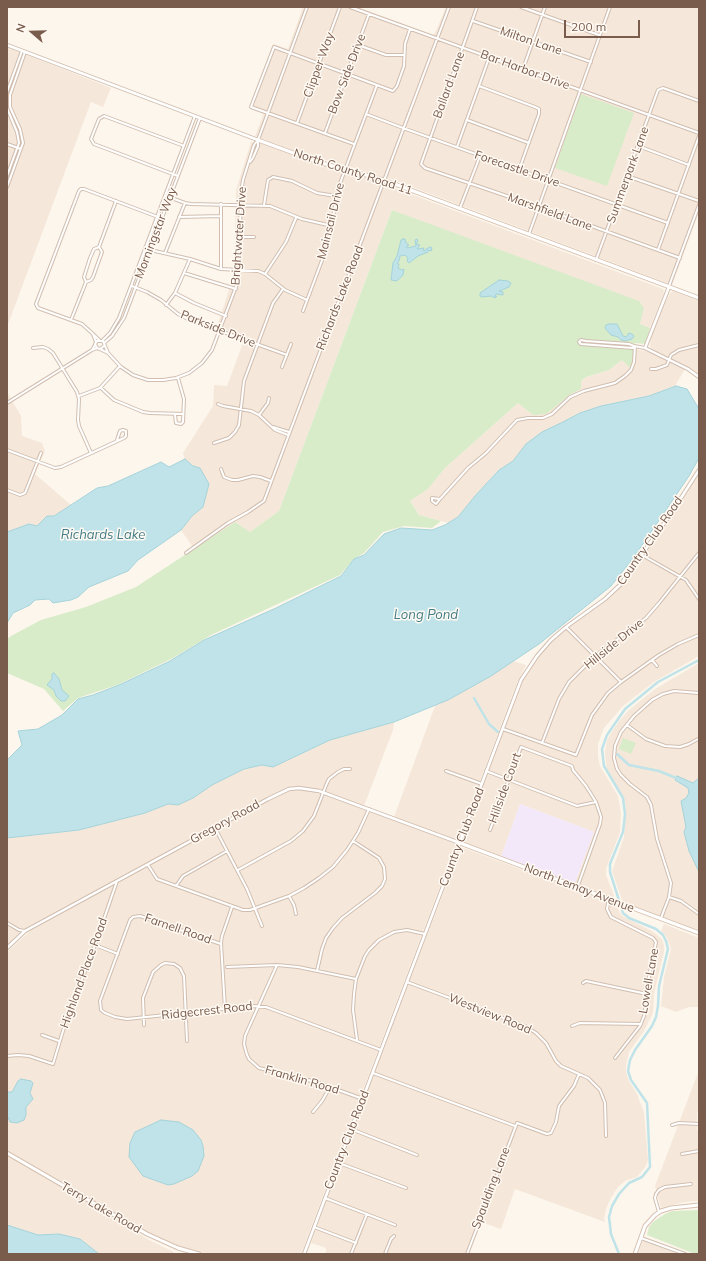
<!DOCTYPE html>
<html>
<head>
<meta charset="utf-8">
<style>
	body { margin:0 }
	#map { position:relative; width:706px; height:1261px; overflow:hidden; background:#fdf6ec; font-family:Mulish,sans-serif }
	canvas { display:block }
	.frame { position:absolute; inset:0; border:8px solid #7a5c4d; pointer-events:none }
	.north { position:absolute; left:12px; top:12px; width:40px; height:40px; -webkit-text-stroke:3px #fffaf3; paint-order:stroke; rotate:290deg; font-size:11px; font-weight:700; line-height:16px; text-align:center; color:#7a5c4d }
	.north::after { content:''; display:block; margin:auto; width:14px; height:18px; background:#7a5c4d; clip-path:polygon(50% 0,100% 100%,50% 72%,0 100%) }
	.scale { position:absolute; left:564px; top:20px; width:76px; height:18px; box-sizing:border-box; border:2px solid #7a5c4d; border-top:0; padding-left:5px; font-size:12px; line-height:14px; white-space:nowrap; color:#7a5c4d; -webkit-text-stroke:3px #fffaf3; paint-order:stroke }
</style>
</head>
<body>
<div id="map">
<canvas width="706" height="1261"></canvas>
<div class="frame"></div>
<div class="north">N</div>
<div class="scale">200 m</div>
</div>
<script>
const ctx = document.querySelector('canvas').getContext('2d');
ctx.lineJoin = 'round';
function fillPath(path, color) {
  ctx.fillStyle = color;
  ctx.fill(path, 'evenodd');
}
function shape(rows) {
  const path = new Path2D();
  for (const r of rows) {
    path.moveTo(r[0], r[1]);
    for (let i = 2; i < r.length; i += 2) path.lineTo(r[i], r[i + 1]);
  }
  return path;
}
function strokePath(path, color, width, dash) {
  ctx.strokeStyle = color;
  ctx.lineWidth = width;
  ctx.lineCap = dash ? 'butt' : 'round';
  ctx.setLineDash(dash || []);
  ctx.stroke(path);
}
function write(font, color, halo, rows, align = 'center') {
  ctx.font = font + ' Mulish,sans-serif';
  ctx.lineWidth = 3;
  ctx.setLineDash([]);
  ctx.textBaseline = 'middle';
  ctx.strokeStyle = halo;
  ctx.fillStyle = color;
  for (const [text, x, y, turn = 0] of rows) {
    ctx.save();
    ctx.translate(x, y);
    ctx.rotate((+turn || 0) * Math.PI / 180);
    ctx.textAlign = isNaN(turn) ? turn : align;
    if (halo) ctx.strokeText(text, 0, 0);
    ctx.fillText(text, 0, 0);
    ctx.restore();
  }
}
const residential = shape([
	[303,7,358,7,433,35,436,31,446,7,699,7,699,212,672,285,391,179,301,153,255,136,264,113,249,108,273,44,288,49],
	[7,47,111,88,103,107,91,102,7,327],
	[251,142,262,144,314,163,376,181,663,289,664,293,650,328,640,324,644,308,392,210,279,511,250,532,235,522,194,549,181,530,192,516,203,507,193,466,185,459,183,453,213,406,214,385,227,386,243,343,216,330,234,274,236,190],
	[673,291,699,301,699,374,652,349,650,346,651,337,661,311,670,293],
	[634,349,650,352,685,369,675,386,649,396,600,406,580,413,526,444,513,461,498,470,475,496,458,517,449,523,419,515,410,501,428,489,445,468,518,403,533,415,555,407,569,395,581,389,581,381,586,377,609,370,622,360,630,368],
	[7,392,21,416,22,436,42,443,45,451,35,474,71,505,54,516,47,516,37,526,29,524,7,532],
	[699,472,699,656,654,682,623,706,604,728,598,744,598,757,600,766,618,796,621,813,620,832,606,869,606,875,614,895,613,900,574,885,594,832,520,804,501,857,464,843,463,840,466,831,524,677,539,655,549,644,566,629,609,597,622,584,655,540],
	[513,661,526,665,517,683,301,1254,206,1254,185,1248,164,1241,142,1229,7,1150,7,952,29,932,27,929,23,929,18,936,7,946,7,838,79,830,145,813,168,804,178,805,193,798,212,785,244,769,262,765,273,767,330,740,394,722,393,730,364,806,394,817,435,706,448,700],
	[699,663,699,931,623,903,612,871,624,837,626,807,622,795,607,769,606,765,605,752,607,740,611,733,619,721,629,710,655,689],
	[461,847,617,905,620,913,624,917,652,931,662,939,664,945,664,952,654,994,653,1013,644,1031,629,1052,626,1065,626,1072,629,1081,637,1094,644,1112,648,1160,646,1166,637,1177,625,1181,618,1187,611,1198,606,1209,604,1219,605,1222,515,1189,501,1229,481,1222,469,1252,474,1254,326,1254,326,1248,311,1243,353,1128],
	[664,924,699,938,699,1007,689,1007,676,1012,661,1006,664,977,671,949,667,938,661,931],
	[699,1070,699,1109,697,1113,697,1129,699,1134,699,1201,684,1202,661,1208,655,1186],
	[7,1154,149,1240,174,1252,173,1254,99,1254,80,1239,59,1234,38,1235,9,1226,7,1225],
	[643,1240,677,1254,638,1254]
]);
const education = shape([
	[520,804,594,832,574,885,501,857]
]);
const green = shape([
	[581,94,634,113,607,186,555,168],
	[392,210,639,301,644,308,640,324,650,328,645,344,635,343,632,363,630,368,622,360,609,370,586,377,581,381,581,389,569,395,555,407,546,414,533,415,518,403,445,468,428,489,410,501,419,515,441,521,432,528,404,526,383,532,364,553,354,559,340,575,211,635,173,658,117,685,78,698,63,711,44,689,7,673,7,639,11,636,41,620,86,607,136,587,235,522,250,532,279,511],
	[623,738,636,743,631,754,619,749],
	[699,1210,699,1254,695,1254,647,1235,649,1227,653,1222,665,1214,672,1211]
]);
const water = shape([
	[403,239,405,239,406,243,409,245,407,246,407,248,416,246,415,240,417,239,418,241,416,244,420,245,417,249,424,248,423,250,425,251,426,249,430,247,432,248,431,251,428,250,428,252,418,256,409,263,407,261,408,258,405,255,400,256,399,261,397,263,399,264,398,268,402,270,404,269,403,275,397,281,391,280,393,263,397,256,401,240,403,239],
	[499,280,508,281,511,283,509,287,499,291,503,292,503,295,496,294,495,297,497,296,495,298,491,296,482,297,480,296,480,293,499,280],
	[609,324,617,324,623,336,626,337,629,333,632,334,634,336,632,339,625,341,621,340,618,337,611,335,605,328,606,325,609,324],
	[676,386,687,389,699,409,699,458,689,476,634,557,611,586,539,644,491,676,448,700,394,722,330,740,273,767,262,765,244,769,212,785,193,798,178,805,168,804,145,813,79,830,7,838,7,760,22,745,18,731,38,729,62,715,78,699,93,695,119,685,170,661,204,640,276,608,341,576,354,559,364,555,384,534,401,528,432,530,445,525,458,517,475,496,499,470,513,461,526,444,542,432,563,422,580,413,601,406,649,396,676,386],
	[185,459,193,466,200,468,209,484,203,507,192,516,181,530,138,560,128,571,89,587,78,597,71,600,53,603,49,599,35,600,30,605,13,613,7,623,7,532,29,524,37,526,47,516,54,516,97,488,108,486,161,462,169,467,185,459],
	[54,673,59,679,62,690,69,696,65,701,61,701,56,696,54,690,47,685,52,679,52,674,54,673],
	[677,776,693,783,699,778,699,872,689,851,684,832,686,827,681,801,686,798,689,793,688,788,675,780,677,776],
	[21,1079,31,1081,33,1083,30,1093,33,1099,26,1107,26,1115,24,1120,17,1123,10,1122,8,1117,7,1117,7,1092,12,1092,18,1081,21,1079],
	[161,1120,179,1122,193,1130,201,1140,203,1146,204,1156,198,1171,192,1176,174,1184,168,1185,143,1176,129,1157,130,1143,135,1132,161,1120],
	[7,1225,38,1235,59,1234,80,1239,99,1254,7,1254,7,1225]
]);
const canal = shape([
	[474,698,489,724,498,732],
	[617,754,629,765,659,771,676,778],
	[619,1254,611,1234,609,1217,612,1206,619,1194,629,1183,642,1177,650,1167,647,1103,631,1080,628,1071,630,1060,635,1050,652,1026,656,1017,658,1006,659,986,668,949,666,941,663,935,656,929,629,918,623,913,610,872,610,864,623,832,625,814,623,798,604,766,602,749,607,735,625,709,658,682,699,660]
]);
const minor = shape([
	[350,7,699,133],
	[477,7,421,164,425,168,539,207,680,258],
	[521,7,599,35],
	[473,21,591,62],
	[358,45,386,55,404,55],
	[523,69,545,7],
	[479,86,535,107,539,109,539,114,519,170],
	[7,92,22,51],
	[7,108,17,132,19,143,7,176],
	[366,114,403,128,668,223],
	[467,120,529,143],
	[297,123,340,7],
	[325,133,369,14],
	[7,144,21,149],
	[354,144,251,107,274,47,393,91,397,86,404,66,405,44,410,29],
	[638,146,689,165],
	[457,147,489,58],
	[250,162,253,158,258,146,258,140],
	[178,176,94,144,91,139,99,119,104,116,184,146],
	[627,176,699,201],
	[7,187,23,143,20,129,10,107,10,95,25,52],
	[166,196,185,203,191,204,270,206,302,219,332,226],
	[264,205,268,180,273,177,292,181,317,193,336,196],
	[460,208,480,156],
	[179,217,221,216],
	[529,234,610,7],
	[240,237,254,237],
	[99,247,116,201],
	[146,249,190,259,221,269,258,271,265,274,285,290,307,300],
	[658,250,699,136],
	[165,253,185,203],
	[596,260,658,90,663,88,699,101],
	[221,269,221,204],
	[184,273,236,289],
	[265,274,286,242,296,218],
	[132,286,147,292,161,300,178,314,190,320,287,355],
	[669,286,699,205],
	[175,293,194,303,226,316],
	[166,305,175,293,190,259],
	[303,311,327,247,339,186,377,85],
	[71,320,86,282,91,280,93,277,102,252,99,247,94,249,90,258,84,277,86,282],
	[93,334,82,324,38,308,36,304,79,191,81,189,84,189,158,217],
	[102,341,110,333,119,318,195,116],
	[96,342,93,334,99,340],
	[579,342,581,344,633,348,634,346,645,348],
	[579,342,581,340,586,341,629,344,634,346],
	[104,343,112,336,124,318,200,118],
	[95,345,92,350,97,348],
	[33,348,43,347,48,349,53,353,77,392,79,399,78,420,79,426,91,453],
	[100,349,108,353,103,341,97,341,95,344,97,348,100,349,104,346],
	[108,353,121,367,133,375,148,380,163,380,176,378,189,373,202,363,212,350,237,284,239,270,241,193,243,180,254,145,258,140,307,7],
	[282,367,291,344],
	[651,369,656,369,667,365,671,355,679,350,699,345],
	[101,388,114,400,143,412,150,413,183,414],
	[79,396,100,388,120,366],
	[7,403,92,350],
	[218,404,223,406,251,411,259,415,275,430,288,435],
	[175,415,176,423,181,424,183,422,184,399,178,378],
	[259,415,268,403,269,398],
	[273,427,289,432],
	[214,443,229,438,235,432,239,425,244,381,273,303,283,289],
	[7,450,55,468,61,467,124,438,126,436,126,431,123,430,120,431,117,440],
	[221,469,224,477,232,480,238,480,253,476,260,477,271,481],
	[7,490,20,495,25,493,41,453],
	[440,499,436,504,432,501,432,498,440,499,468,468,486,453,517,420,528,418,543,418,552,414,570,397,584,391,615,383,625,376,631,370,634,362,635,346],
	[186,553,228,523,248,512,264,501,449,7],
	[642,555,686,580,699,599],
	[566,627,621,682],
	[652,660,657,666],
	[627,725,646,739,665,746,680,747,689,744,698,739],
	[503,729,576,755,592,715,608,693,621,682,659,655,678,644,699,635],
	[542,743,559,699,569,682,595,656,646,618,659,603,699,553],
	[446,771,482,784],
	[486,771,577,806,596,802],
	[215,828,247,889,262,926],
	[490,830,521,747,572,766,573,770,586,786,596,802,601,817,600,824,577,888],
	[148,865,157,879,243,910,250,910,289,896,304,888,319,878,333,867,347,850,358,833,369,809],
	[238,870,291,841,303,831,314,816,327,783,329,779,338,772,344,769,350,769],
	[176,886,183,876,227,851],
	[289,896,294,905,296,914],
	[669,897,681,901,699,914],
	[609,899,607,909,611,917,653,938,656,942,647,987,647,999,644,1016,640,1026,615,1058],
	[661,918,669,897,671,883,657,839,651,805,647,797,630,784,621,775,617,769,614,758,615,746,621,732,634,716,652,700,663,694,674,691,699,693],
	[7,923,19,930,25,931],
	[221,944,140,916,133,917,130,920,100,1001,101,1010,105,1013,115,1017,127,1019,252,1006,266,1007,381,1050],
	[95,945,118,954],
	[277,965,245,1036,244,1044,247,1055,249,1059,259,1068,316,1082,363,1099],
	[227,967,277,965,298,967,356,979],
	[317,971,322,949,326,938,333,928,342,918,375,893,382,886,385,879,384,867,379,858,353,841],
	[407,982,525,1026,536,1033,546,1043,556,1061,561,1066,588,1078,600,1090,605,1103,606,1136],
	[583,983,586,981,647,994],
	[225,1009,221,943,222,936,232,907],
	[144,1025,143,998,153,972,161,965,165,963,174,964,180,968,184,976,187,1041],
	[572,1026,580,1023,641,1024],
	[42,1035,59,1041],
	[357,1040,353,1010,354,994,356,979,365,956,369,950,379,940,394,932,407,930,425,934],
	[7,1056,18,1055,29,1056,53,1064,66,1021,95,945,117,881],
	[373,1073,515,1126],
	[313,1112,322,1101,330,1087],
	[672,1125,679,1123,699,1124],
	[351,1129,417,1155],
	[682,1154,699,1151],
	[339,1163,406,1188],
	[325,1198,395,1225],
	[659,1212,655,1198,656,1194,659,1190,665,1187,691,1184],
	[314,1227,356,1243],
	[641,1238,685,1254],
	[351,1254,367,1214],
	[385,1254,391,1239,394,1236],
	[467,1254,517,1123,547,1134,551,1133,556,1122,559,1106,574,1086,579,1074]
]);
const tertiary = shape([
	[7,45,258,140],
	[669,287,645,348,688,369,699,377],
	[7,948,25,931,268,799,289,789,299,788,319,791,460,843],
	[304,1254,521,680,537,656,551,640,566,627,605,599,620,585,672,512,699,470]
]);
const secondary = shape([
	[258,140,318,162,384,180,699,298],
	[460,843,699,933],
	[7,1153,147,1234,178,1248,199,1254],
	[635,1254,645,1226,655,1215,661,1211,671,1208,699,1205]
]);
const streetNames = [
	["Milton Lane",531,41,19],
	["Clipper Way",319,65,-70],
	["Bar Harbor Drive",525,70,20],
	["Bow Side Drive",347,74,-69],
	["Ballard Lane",449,85,-70],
	["Forecastle Drive",517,169,19],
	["North County Road 11",353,172,18],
	["Summerpark Lane",628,175,-70],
	["Marshfield Lane",550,212,20],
	["Mainsail Drive",331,221,-76],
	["Morningstar Way",156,233,-69],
	["Brightwater Drive",239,236,-86],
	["Richards Lake Road",340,298,-69],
	["Parkside Drive",218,329,22],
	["Country Club Road",650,541,-55],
	["Hillside Drive",614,644,-39],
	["Hillside Court",505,788,-70],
	["Gregory Road",225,822,-29],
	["Country Club Road",462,837,-69],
	["North Lemay Avenue",579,888,21],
	["Farnell Road",178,929,19],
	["Highland Place Road",84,973,-70],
	["Lowell Lane",649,981,-80],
	["Ridgecrest Road",207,1011,-6],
	["Westview Road",490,1014,22],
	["Franklin Road",302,1080,16],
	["Country Club Road",347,1140,-69],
	["Spaulding Lane",491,1188,-69],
	["Terry Lake Road",101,1208,30]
];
const waterNames = [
	["Richards Lake",103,535],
	["Long Pond",426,615]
];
fillPath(residential, '#f5e8da');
fillPath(education, '#f3e8fa');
fillPath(green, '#d8ecc9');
fillPath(water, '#bfe3e8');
strokePath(water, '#a5d3da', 1);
strokePath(canal, '#bfe3e8', 2.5);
strokePath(minor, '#d1beb0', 4);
strokePath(tertiary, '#d1beb0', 4.5);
strokePath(secondary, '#d6c0b0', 5);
strokePath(minor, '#fff', 2);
strokePath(tertiary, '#fff', 2.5);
strokePath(secondary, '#fff', 3);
write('12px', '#7a5c4d', '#fffaf3', streetNames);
write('italic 13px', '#437c86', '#fffaf3', waterNames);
</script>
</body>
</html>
